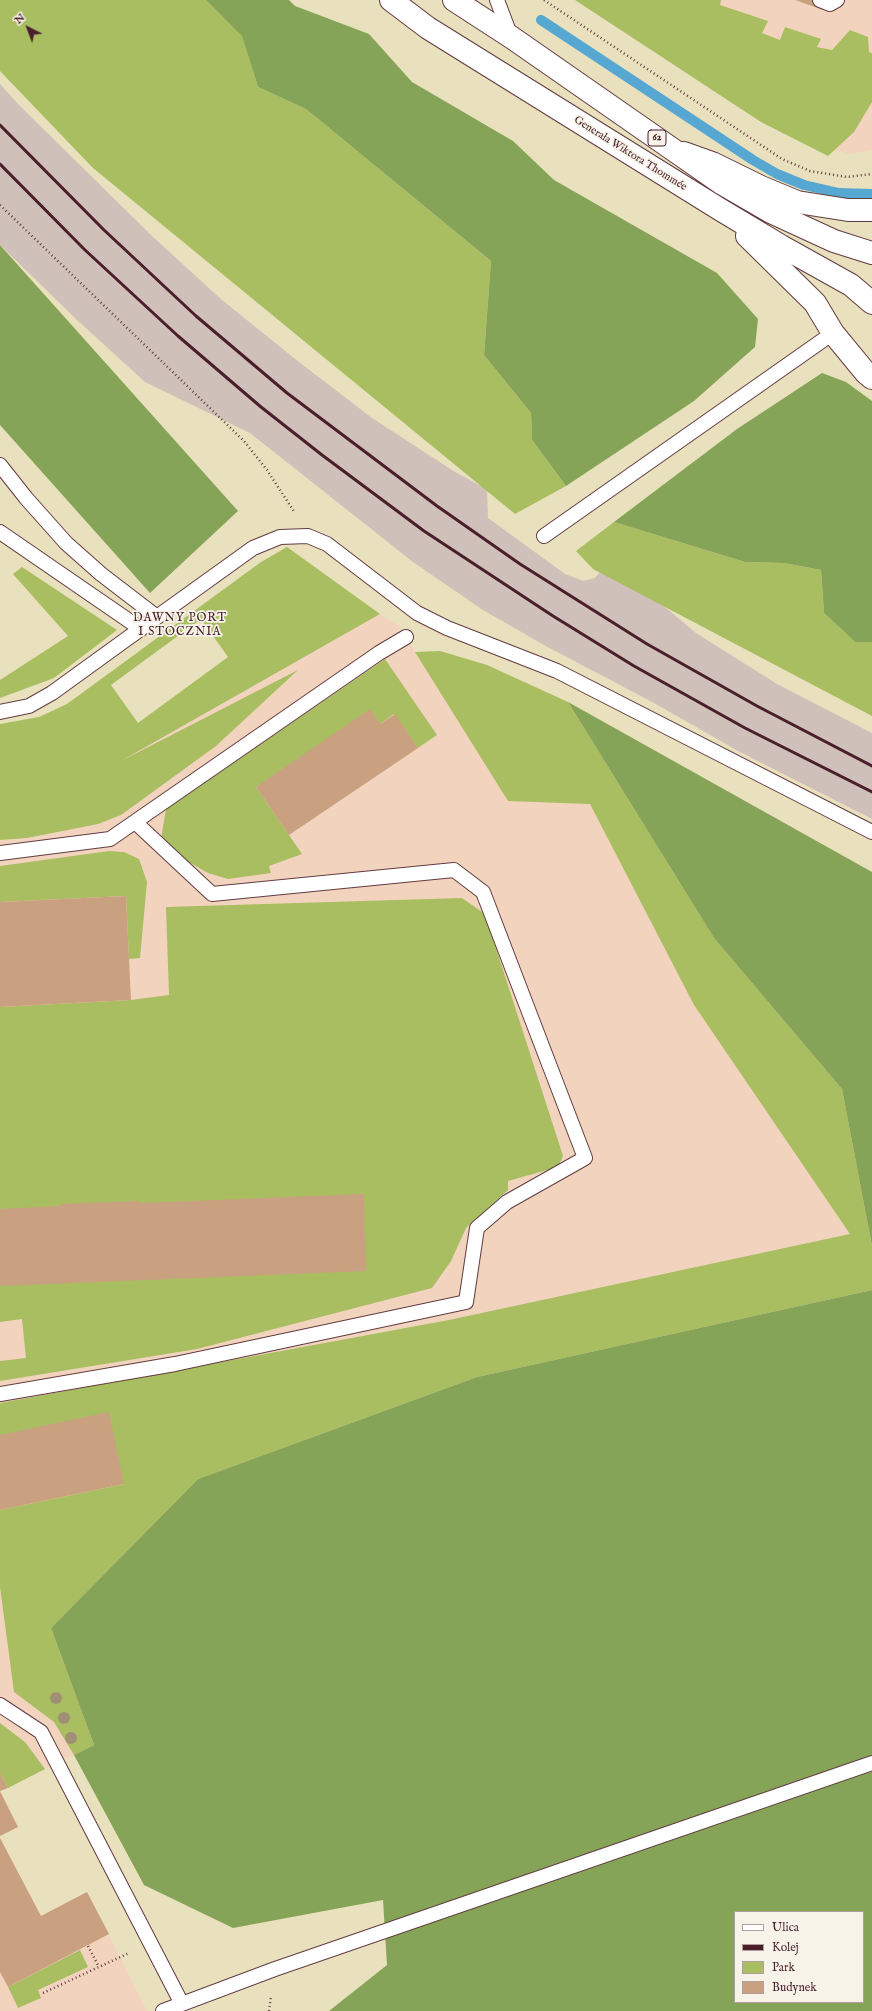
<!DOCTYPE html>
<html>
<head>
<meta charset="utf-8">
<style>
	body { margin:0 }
	#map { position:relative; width:872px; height:2011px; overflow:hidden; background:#e9e0bd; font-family:"IM FELL English",serif }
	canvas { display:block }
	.legend { position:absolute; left:734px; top:1911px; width:130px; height:92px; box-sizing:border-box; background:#f7f3e8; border:1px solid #b29e9c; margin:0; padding:5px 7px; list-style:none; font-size:12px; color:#4a1f2b }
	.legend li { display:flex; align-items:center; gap:8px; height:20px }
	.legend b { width:20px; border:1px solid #b29e9c }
	.north { position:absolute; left:8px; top:8px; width:40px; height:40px; -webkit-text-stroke:3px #f7f3e8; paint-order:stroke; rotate:318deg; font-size:11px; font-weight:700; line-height:16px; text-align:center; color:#4a1f2b }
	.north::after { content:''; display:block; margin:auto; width:14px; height:18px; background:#4a1f2b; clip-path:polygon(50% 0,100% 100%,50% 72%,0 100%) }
</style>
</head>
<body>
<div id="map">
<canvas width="872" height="2011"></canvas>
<ul class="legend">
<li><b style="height:5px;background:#fff"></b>Ulica</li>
<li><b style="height:5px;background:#4a1f2b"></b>Kolej</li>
<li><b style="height:11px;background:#a9bd61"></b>Park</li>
<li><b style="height:11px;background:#caa180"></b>Budynek</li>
</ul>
<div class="north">N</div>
</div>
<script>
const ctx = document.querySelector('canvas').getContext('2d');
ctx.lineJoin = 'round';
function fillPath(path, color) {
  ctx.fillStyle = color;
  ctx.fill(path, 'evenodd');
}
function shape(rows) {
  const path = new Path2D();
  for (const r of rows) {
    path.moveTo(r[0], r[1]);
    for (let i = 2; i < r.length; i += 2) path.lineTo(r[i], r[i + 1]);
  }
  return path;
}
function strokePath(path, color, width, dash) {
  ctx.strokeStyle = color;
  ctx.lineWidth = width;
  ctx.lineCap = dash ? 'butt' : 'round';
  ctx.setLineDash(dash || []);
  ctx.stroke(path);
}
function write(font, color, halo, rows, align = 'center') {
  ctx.font = font + ' "IM FELL English",serif';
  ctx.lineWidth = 3.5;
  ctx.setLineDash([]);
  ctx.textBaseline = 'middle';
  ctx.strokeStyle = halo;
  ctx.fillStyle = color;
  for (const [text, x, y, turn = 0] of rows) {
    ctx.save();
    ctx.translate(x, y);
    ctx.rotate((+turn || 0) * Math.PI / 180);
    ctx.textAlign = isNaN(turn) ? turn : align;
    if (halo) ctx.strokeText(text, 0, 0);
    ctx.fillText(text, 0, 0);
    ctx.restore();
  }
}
const built = shape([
	[577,0,872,0,872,150,850,154,797,140],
	[380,614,399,626,415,652,440,651,487,665,568,702,872,872,872,1290,477,1377,198,1479,51,1628,94,1745,0,1791,18,1827,0,1836,0,765,74,756],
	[0,1838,41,1916,87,1892,147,2011,0,2011]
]);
const industrial = shape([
	[0,84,19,105,152,236,222,300,299,362,372,418,455,472,487,489,488,518,565,574,583,581,595,578,610,561,696,633,777,684,872,733,872,819,740,752,654,703,544,645,483,610,413,562,250,433,145,382,76,319,0,245]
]);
const green = shape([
	[0,0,206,0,242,35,258,87,306,109,491,261,484,355,531,413,532,440,566,486,515,514,93,168,0,71],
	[575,0,721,0,720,5,768,21,762,33,780,40,785,27,821,39,817,47,832,50,850,30,868,37,869,52,872,53,872,102,854,132,828,156,761,122],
	[614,522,745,562,784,563,821,570,824,613,855,642,872,642,872,716,593,569,576,551],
	[287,547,380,614,121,761,298,670,216,746,121,815,98,824,27,838,0,840,0,724,39,717,67,704,261,562],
	[201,619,228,657,138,723,111,685],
	[22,567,117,630,54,678,0,698,0,680,68,636,13,574],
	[440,651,487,665,568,702,714,938,842,1089,872,1246,872,1290,477,1377,198,1479,51,1628,94,1745,74,1755,54,1722,14,1692,0,1587,0,1510,124,1484,0,1435,0,1403,449,1320,850,1234,694,1005,590,804,508,801,415,652],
	[385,659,437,735,418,748,394,714,380,724,256,787,302,854,269,866,271,873,228,879,208,873,180,857,161,839,166,809],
	[109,851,124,852,139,859,147,882,140,958,129,959,126,896,0,902,0,866],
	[462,898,485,914,563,1156,558,1167,508,1181,508,1190,466,1228,451,1261,432,1288,197,1349,0,1381,0,1361,26,1358,22,1319,0,1322,0,1007,131,1000,169,995,166,907],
	[0,1723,25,1742,45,1769,8,1788,0,1773],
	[80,1950,88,1967,38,1990,41,1998,18,2008,8,1987]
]);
const forest = shape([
	[206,0,289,0,295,6,369,34,412,82,513,141,554,180,717,273,758,319,755,347,694,401,566,486,532,440,531,413,484,355,491,261,306,109,258,87,242,36],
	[0,245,238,511,150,593,0,425],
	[822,373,846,382,872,401,872,642,855,642,824,613,821,570,784,563,745,562,614,522,737,429],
	[568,702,872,872,872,1246,842,1089,714,938],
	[872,1290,872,2011,329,2011,387,1965,383,1900,233,1928,144,1885,74,1755,94,1745,51,1628,198,1479,477,1377],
	[735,1912,863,1912,863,2002,735,2002]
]);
const stream = shape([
	[541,20,753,160,777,174,804,185,839,193,872,194]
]);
const building = shape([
	[795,0,827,0,823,10],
	[370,709,380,724,395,714,418,748,289,835,256,787],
	[126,896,131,1000,0,1007,0,902],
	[364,1194,366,1271,0,1286,0,1209,59,1206,60,1204,140,1201,140,1203],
	[109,1412,124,1484,0,1510,0,1435],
	[0,1773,8,1788,0,1791,18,1827,0,1836],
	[0,1838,41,1916,87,1892,109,1934,8,1987,0,1972]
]);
const path = shape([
	[544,0,782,159,810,171,847,177,872,174],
	[0,205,244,441,267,470,295,513],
	[88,1946,99,1967],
	[43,1993,129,1953],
	[269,2011,271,1996]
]);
const service = shape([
	[497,0,511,37],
	[820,0,830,4,837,0],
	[0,465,26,498,66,543,101,574,157,617,253,548,280,537,308,536,327,544,417,613,447,628,557,671,872,832],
	[0,532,141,629],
	[544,536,833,333],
	[0,712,29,706,52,693,157,617],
	[0,853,110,839,379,653,406,637],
	[0,1394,175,1364,466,1302,477,1228,507,1202,585,1158,483,892,454,870,212,894,135,822],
	[0,1705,41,1732,182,2004],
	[163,2011,275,1969,872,1763]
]);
const secondary = shape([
	[684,153,712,163,761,187,797,202,848,210,872,210]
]);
const primary = shape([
	[391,0,428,28,721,210,781,246,851,285,872,303],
	[454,0,511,37,721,183,771,212,834,241,872,253],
	[747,236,815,303,833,333,866,373,872,378]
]);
const rail = shape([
	[0,125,104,230,196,316,287,393,437,506,520,564,647,644,757,706,872,766],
	[0,164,85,250,178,336,261,407,322,455,424,531,553,616,634,666,745,728,872,792]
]);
const trees = [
	[56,1698],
	[64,1718],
	[71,1738]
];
const shields = [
	[657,138,18]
];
const shieldNames = [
	["62",657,138]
];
const streetNames = [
	["Generała Wiktora Thommée",630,154,32]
];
const neighbourhoodNames = [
	["DAWNY PORT",180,619],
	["I STOCZNIA",180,633]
];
fillPath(built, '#f2d4be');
fillPath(industrial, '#cfc0ba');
fillPath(green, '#a9bd61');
fillPath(forest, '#86a457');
strokePath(stream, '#56a7d1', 10);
fillPath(building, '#caa180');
strokePath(service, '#623c41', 16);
strokePath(secondary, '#623c41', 24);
strokePath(primary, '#623c41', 24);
strokePath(path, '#623c41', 2.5, [1, 3]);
strokePath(service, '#fff', 14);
strokePath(secondary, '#fff', 22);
strokePath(primary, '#fff', 22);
strokePath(rail, '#4a1f2b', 3);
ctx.fillStyle = '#a19076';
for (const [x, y] of trees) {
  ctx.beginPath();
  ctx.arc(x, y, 6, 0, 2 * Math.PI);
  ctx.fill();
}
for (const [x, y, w] of shields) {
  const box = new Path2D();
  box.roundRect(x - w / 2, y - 8, w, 16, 3);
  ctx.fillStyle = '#f7f3e8';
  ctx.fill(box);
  strokePath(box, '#4a1f2b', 1);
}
write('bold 10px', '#4a1f2b', null, shieldNames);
write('11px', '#4a1f2b', '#f7f3e8', streetNames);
ctx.letterSpacing = '1px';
write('12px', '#4a1f2b', '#f7f3e8', neighbourhoodNames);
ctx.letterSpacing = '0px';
</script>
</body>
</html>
